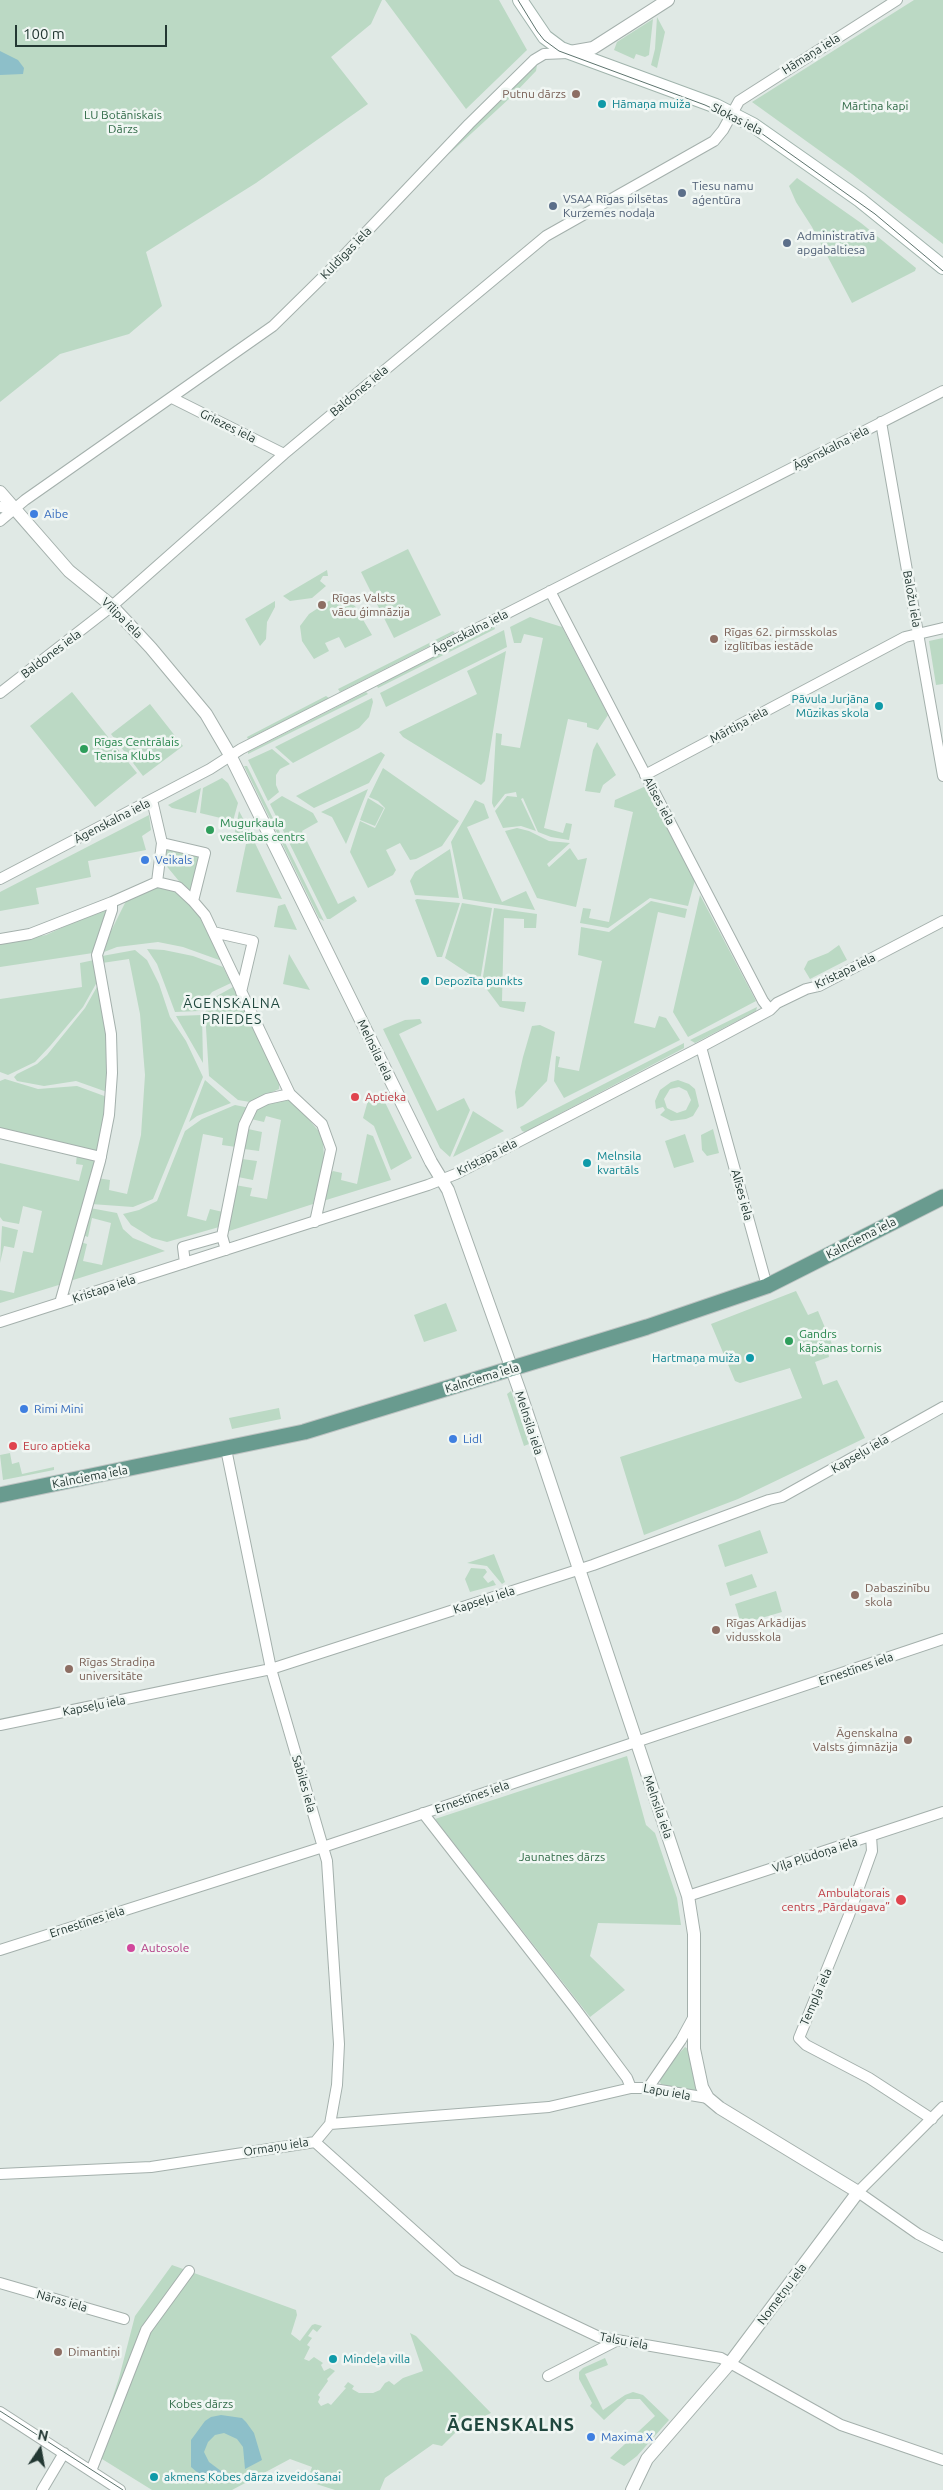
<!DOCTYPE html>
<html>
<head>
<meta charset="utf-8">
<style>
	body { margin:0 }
	#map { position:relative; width:943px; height:2490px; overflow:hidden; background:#e0e9e5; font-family:Ubuntu,sans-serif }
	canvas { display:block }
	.north { position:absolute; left:15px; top:2425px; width:50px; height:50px; -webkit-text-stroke:4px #f0f6f3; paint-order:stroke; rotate:12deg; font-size:14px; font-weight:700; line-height:20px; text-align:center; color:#233833 }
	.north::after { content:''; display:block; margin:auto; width:18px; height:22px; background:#233833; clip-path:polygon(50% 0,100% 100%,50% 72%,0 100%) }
	.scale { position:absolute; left:15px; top:25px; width:152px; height:22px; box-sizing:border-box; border:2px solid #233833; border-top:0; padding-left:6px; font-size:15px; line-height:18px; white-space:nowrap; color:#233833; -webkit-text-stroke:4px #f0f6f3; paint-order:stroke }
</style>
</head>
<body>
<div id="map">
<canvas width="943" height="2490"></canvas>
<div class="north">N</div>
<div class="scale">100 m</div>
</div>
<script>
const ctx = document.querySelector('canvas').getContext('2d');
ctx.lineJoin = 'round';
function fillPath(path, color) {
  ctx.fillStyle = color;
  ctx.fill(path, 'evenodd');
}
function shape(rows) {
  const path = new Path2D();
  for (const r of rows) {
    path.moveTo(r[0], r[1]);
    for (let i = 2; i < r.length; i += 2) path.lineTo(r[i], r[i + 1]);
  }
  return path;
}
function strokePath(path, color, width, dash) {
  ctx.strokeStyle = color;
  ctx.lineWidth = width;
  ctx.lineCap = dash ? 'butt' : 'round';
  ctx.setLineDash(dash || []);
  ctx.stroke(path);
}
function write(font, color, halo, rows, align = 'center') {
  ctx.font = font + ' Ubuntu,sans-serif';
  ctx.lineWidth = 5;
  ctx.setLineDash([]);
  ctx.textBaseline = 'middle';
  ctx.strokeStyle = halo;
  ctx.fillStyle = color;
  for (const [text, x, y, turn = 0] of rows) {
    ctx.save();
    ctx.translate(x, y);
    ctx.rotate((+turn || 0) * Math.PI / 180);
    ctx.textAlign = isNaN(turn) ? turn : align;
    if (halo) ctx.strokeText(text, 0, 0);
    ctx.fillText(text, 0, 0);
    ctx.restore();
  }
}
const green = shape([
	[0,0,382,0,371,24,331,57,368,104,256,183,146,252,162,306,129,334,60,354,0,402],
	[385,0,499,0,527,50,466,109],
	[914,0,943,0,943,244,852,174,752,102],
	[657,17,665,32,657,68,651,65,655,49],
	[653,19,649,55,645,57,636,54,634,59,614,50,617,42],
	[537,65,536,71,511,97,448,155,481,119],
	[797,178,861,223,916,268,915,271,852,303,812,227,796,202,789,186],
	[408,549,441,615,394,638,361,572],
	[327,570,328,576,323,576,320,581,326,586,312,598,290,601,283,596],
	[341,598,355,606,372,635,345,648,339,637,325,643,329,651,314,659,302,641,300,626,309,614,329,601],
	[275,601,275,607,267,622,266,639,260,646,245,619],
	[530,617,562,627,608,715,598,730,587,727,587,723,568,719,544,828,563,833,566,823,572,824,569,840,551,837,538,832,523,798,521,799,536,831,521,826,503,828,495,811,507,796,517,797,516,792,505,794,494,808,492,803,496,733,502,734,501,745,520,748,543,638,524,634,521,643,514,643,510,627],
	[494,626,495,629,378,688,377,686],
	[504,630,507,647,386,707,380,693],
	[453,631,455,633,340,692,338,689],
	[943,638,943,684,936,685,929,641],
	[506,651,485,781,481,785,403,737,399,732,477,694,467,671],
	[72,692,137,773,95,807,30,726],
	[366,692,368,694,248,754,248,752],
	[326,696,329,698,248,739,247,737],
	[372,698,373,702,369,717,359,728,293,763,275,747],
	[150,704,183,746,143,776,111,734],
	[597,742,616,775,603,785,600,793,585,791,593,750],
	[272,749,290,764,280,769,276,775,276,785,279,792,268,801,248,760],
	[381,752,385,755,369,783,314,808,296,796],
	[244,766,247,766,324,921,319,918],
	[383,768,459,821,442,846,416,859,410,860,400,843,386,850,396,870,393,875,368,888,350,852,360,821,375,828,385,808,378,801,369,797],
	[222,778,228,783,238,803,233,821,200,813,203,788],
	[646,786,695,880,688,906,650,898,608,928,580,923,583,908,591,909,589,918,609,922,633,812,614,807,615,800],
	[201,788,196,813,172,808,168,805],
	[368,789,346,844,332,817,321,812],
	[282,796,313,813,318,822,302,831,338,904,354,896,357,901,330,919,327,919,270,804],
	[368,798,384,808,375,826,360,820],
	[475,800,484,804,489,818,467,827,502,902,526,891,535,910,463,899,451,842],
	[239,811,253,837,244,839,234,837],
	[149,815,151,830,142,836,146,850,88,861,91,877,36,888,39,904,0,911,0,892],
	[517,828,529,831,549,841,570,843,547,864,549,867,570,848,578,860,587,858,576,907,537,898,505,831],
	[254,841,282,899,236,892,246,844],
	[164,846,203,855,193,898,164,863],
	[450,849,459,898,415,895,410,881,415,872],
	[155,887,175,891,192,904,209,931,222,961,183,947,158,942,117,947,104,952,110,933,127,899],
	[700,895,756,1001,688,1037,673,1012],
	[417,899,460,903,442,957,437,957,415,900],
	[651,901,687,909,685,918,658,912,634,1023,655,1028,659,1016,666,1018,680,1040,564,1098,554,1081,556,1056,560,1057,558,1067,579,1071,602,961,578,955,581,927,609,932],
	[462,903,492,908,480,981,445,958],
	[285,904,297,930,274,927,278,906],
	[107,907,93,953,0,967,0,943,46,935],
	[494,908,537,914,536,928,524,928,524,919,504,918,502,1001,526,1002,524,1012,500,1007,482,983],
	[839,945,847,960,810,979,804,969,808,961,828,953],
	[147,949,164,950,193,956,223,967,231,983,212,992,204,1002,200,1011,175,1012,157,964],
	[135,950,147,960,159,984,170,1017,186,1041,203,1077,153,1199,133,1207,91,1204,97,1178,110,1180,109,1190,127,1194,141,1135,145,1075,140,1014,129,959,102,963,102,956],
	[289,954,310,990,283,984],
	[94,960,97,982,83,1007,50,1046,35,1062,8,1075,0,1072,0,999,82,987,80,963],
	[98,985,105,1018,108,1053,107,1092,76,1081,44,1086,17,1081,14,1077,17,1074,37,1064,47,1055,85,1008],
	[233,987,279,1082,279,1089,250,1102,238,1100,209,1076,205,1012,215,997],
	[757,1007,756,1011,695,1043,690,1040],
	[202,1015,203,1063,176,1016],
	[420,1019,422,1023,399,1034,437,1111,464,1098,470,1110,450,1157,440,1148,383,1029,405,1020],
	[540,1025,555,1032,547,1081,523,1106,517,1109,515,1092,523,1057,532,1026],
	[684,1043,684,1048,525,1132,522,1131,520,1127],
	[5,1079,38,1089,77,1086,107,1097,99,1154,0,1130,0,1081],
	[205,1080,231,1103,197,1116,189,1122],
	[678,1080,689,1084,695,1089,699,1106,693,1116,686,1119,671,1121,660,1115,665,1110,663,1107,656,1109,655,1101,660,1090,671,1082],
	[679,1087,687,1091,691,1100,686,1110,677,1113,667,1108,664,1099,670,1089],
	[381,1094,412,1158,391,1170,374,1126,363,1118,369,1097],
	[286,1099,292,1100,323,1136,324,1160,313,1204,226,1232,235,1185,252,1188,250,1196,267,1199,281,1120,266,1116,264,1122,251,1119,253,1113,259,1107,270,1102],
	[235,1105,250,1108,236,1147,222,1145,223,1138,203,1134,187,1216,206,1221,210,1209,223,1212,219,1227,167,1242,152,1238,131,1225,123,1214,139,1210,157,1201,185,1131,202,1119],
	[473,1111,504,1131,453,1157],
	[248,1129,262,1132,259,1151,244,1149],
	[713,1129,719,1153,707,1156,702,1150,701,1135],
	[367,1134,373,1136,391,1180,323,1201,331,1173,333,1171,342,1173,341,1180,357,1184],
	[685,1134,694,1162,674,1168,665,1141],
	[77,1154,98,1158,62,1284,0,1303,0,1290,14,1293,23,1251,33,1253,42,1211,23,1206,19,1224,3,1221,0,1217,0,1163,79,1181,83,1165,76,1164],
	[242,1159,257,1161,253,1180,238,1177],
	[90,1208,117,1213,123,1229,133,1238,165,1251,70,1281,80,1242,87,1244,83,1261,102,1265,111,1223,92,1218,88,1237,82,1235],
	[2,1226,18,1230,14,1248,4,1246,0,1263],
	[796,1291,808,1315,818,1311,834,1349,828,1351,829,1357,815,1362,823,1385,837,1380,865,1438,738,1499,644,1535,620,1457,802,1398,790,1368,740,1383,735,1381,711,1324],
	[446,1303,457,1331,424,1342,414,1315],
	[511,1391,529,1444,524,1446,507,1394],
	[279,1408,281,1419,232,1429,229,1418],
	[10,1453,12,1464,19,1462,22,1474,54,1467,54,1470,3,1480,0,1455],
	[760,1530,768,1553,725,1567,718,1545],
	[494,1554,505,1582,502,1584,487,1566,467,1563],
	[471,1568,485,1569,487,1572,483,1577,488,1583,493,1580,496,1585,470,1592,465,1579],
	[752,1574,757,1587,730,1596,726,1583],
	[776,1591,782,1612,741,1624,735,1604],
	[627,1756,646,1825,655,1833,677,1898,681,1925,598,1923,590,1956,625,1990,590,2017,435,1819],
	[685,2047,688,2049,696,2090,691,2091,661,2084,659,2080,667,2067],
	[172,2265,296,2310,297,2315,291,2334,300,2341,312,2325,315,2324,322,2326,317,2332,313,2329,308,2336,312,2338,307,2345,310,2347,304,2359,309,2361,314,2357,323,2363,321,2365,324,2371,330,2368,335,2371,327,2379,328,2381,318,2395,320,2397,318,2402,321,2406,328,2403,331,2405,346,2388,344,2387,348,2382,354,2386,352,2389,359,2393,373,2393,380,2390,385,2383,389,2381,394,2385,403,2378,423,2371,410,2333,416,2336,491,2413,461,2427,442,2446,433,2444,385,2478,380,2490,335,2490,307,2481,312,2467,290,2459,232,2490,152,2490,94,2454,119,2378,135,2316],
	[605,2358,608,2365,585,2374,603,2410,625,2395,633,2392,643,2395,669,2420,637,2456,624,2466,610,2458,655,2416,640,2399,627,2399,604,2420,590,2406,592,2403,579,2379,579,2372,583,2368]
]);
const water = shape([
	[0,51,18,60,24,68,23,74,0,75],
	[221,2415,242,2418,246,2422,254,2433,262,2460,245,2469,243,2447,237,2439,224,2433,215,2435,208,2442,204,2452,209,2462,225,2474,210,2483,191,2467,191,2440,205,2421,211,2417]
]);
const minor = shape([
	[172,398,284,454],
	[881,422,943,776],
	[0,507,14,509],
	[0,521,25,500,273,326,333,267,469,124,534,60,544,54,568,53],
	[550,591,763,1001,770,1010],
	[0,693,112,606,284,454,546,236,714,141,723,130,739,101,897,0],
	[645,775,905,637,943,628],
	[0,879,210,769,241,749,943,391],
	[157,882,178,887,193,901,205,853,162,843],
	[193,901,205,915,290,1094,267,1099,253,1106,244,1125,222,1236,226,1250],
	[213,932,253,941,241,992],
	[0,939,30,934,112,902],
	[701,1047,767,1286],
	[290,1094,322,1124,331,1149,315,1222],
	[0,1133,101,1157],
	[185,1263,183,1247,222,1236],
	[60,1303,100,1161,109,1115,112,1073,111,1034,97,955,112,910,112,902,157,882,162,843,152,800],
	[0,1322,428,1185,456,1174,701,1047,770,1010,777,1003,806,989,819,986,943,921],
	[226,1449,271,1669,327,1861,339,2044,337,2085,330,2124],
	[0,1725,271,1669,593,1565,769,1500,782,1497,943,1407],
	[423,1813,574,2007,627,2078,631,2088],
	[871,1836,872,1851,849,1915,799,2038,806,2045,869,2078,932,2119],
	[688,1896,943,1812],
	[0,1950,323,1847,943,1639],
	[648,2088,681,2040,693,2018],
	[943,2107,858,2192,918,2234,943,2247],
	[315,2142,458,2270,599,2337,721,2358,841,2425,943,2460],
	[0,2174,151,2167,315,2142,330,2124,549,2107,631,2088,648,2088,708,2098],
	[0,2283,124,2319],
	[548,2376,616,2341],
	[0,2412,120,2490],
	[91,2471,146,2330,189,2271],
	[42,2490,64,2453]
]);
const tertiary = shape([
	[570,52,593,48,668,0],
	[0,492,69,571,112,606,151,648,206,714,230,755,431,1162,448,1190,520,1392,688,1896,694,1934,694,2049,702,2087,708,2098,720,2108,858,2192,730,2363,647,2459,632,2490]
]);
const secondary = shape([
	[520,0,545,37,561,49,716,106,753,125,860,200,943,267]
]);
const primary = shape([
	[0,1495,304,1432,647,1327,767,1286,943,1197]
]);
const tram = shape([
	[518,0,537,31,544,40,559,51,705,105,754,128,875,214,943,271],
	[0,2411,123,2490]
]);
const markers = [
	[576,94,5,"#8d6e63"],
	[602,104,5,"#0f9aa8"],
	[682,193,5,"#5c6f8a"],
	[553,206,5,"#5c6f8a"],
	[787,243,5,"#5c6f8a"],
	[34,514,5,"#3f7fe0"],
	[322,605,5,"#8d6e63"],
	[714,639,5,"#8d6e63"],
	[879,706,5,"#0f9aa8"],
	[84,749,5,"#2e9e5b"],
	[210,830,5,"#2e9e5b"],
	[145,860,5,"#3f7fe0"],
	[425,981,5,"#0f9aa8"],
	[355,1097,5,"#e0444e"],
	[587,1163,5,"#0f9aa8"],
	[789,1341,5,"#2e9e5b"],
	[750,1358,5,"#0f9aa8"],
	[24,1409,5,"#3f7fe0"],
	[453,1439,5,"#3f7fe0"],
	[13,1446,5,"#e0444e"],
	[855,1595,5,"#8d6e63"],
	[716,1630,5,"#8d6e63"],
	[69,1669,5,"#8d6e63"],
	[908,1740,5,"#8d6e63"],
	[901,1900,6,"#e0444e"],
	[131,1948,5,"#d1479c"],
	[58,2352,5,"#8d6e63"],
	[333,2359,5,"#0f9aa8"],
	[591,2437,5,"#3f7fe0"],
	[154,2477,5,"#0f9aa8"]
];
const streetNames = [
	["Hāmaņa iela",811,54,-32],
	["Slokas iela",737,119,27],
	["Kuldīgas iela",346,253,-46],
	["Baldones iela",359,391,-40],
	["Griezes iela",228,426,26],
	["Āgenskalna iela",831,448,-27],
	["Baložu iela",912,599,80],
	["Vīlipa iela",122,618,45],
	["Āgenskalna iela",470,632,-27],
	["Baldones iela",51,654,-37],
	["Mārtiņa iela",739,725,-28],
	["Alīses iela",659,801,62],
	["Āgenskalna iela",112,821,-27],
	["Kristapa iela",845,971,-26],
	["Melnsila iela",375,1050,64],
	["Kristapa iela",487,1157,-27],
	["Alīses iela",742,1195,75],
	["Kalnciema iela",861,1238,-27],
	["Kristapa iela",104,1289,-18],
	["Kalnciema iela",482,1378,-17],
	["Melnsila iela",529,1423,72],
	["Kapseļu iela",860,1454,-30],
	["Kalnciema iela",90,1477,-11],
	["Kapseļu iela",484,1600,-18],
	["Ernestīnes iela",856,1669,-19],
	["Kapseļu iela",94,1706,-11],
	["Sabiles iela",304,1784,74],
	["Ernestīnes iela",472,1797,-19],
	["Melnsila iela",658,1807,71],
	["Viļa Plūdoņa iela",815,1855,-18],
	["Ernestīnes iela",87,1922,-18],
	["Tempļa iela",816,1997,-66],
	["Lapu iela",667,2092,10],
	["Ormaņu iela",276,2147,-9],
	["Nometņu iela",782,2294,-53],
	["Nāras iela",62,2301,16],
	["Talsu iela",624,2341,11]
];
const educationNames = [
	["Putnu dārzs",566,94,"right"],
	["Rīgas Valsts",332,598],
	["vācu ģimnāzija",332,612],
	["Rīgas 62. pirmsskolas",724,632],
	["izglītības iestāde",724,646],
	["Dabaszinību",865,1588],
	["skola",865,1602],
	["Rīgas Arkādijas",726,1623],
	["vidusskola",726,1637],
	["Rīgas Stradiņa",79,1662],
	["universitāte",79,1676],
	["Āgenskalna",898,1733,"right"],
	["Valsts ģimnāzija",898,1747,"right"],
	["Dimantiņi",68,2352]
];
const cultureNames = [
	["Hāmaņa muiža",612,104],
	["Pāvula Jurjāna",869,699,"right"],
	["Mūzikas skola",869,713,"right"],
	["Depozīta punkts",435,981],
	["Melnsila",597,1156],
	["kvartāls",597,1170],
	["Hartmaņa muiža",740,1358,"right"],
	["Mindeļa villa",343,2359],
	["akmens Kobes dārza izveidošanai",164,2477]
];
const parkNames = [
	["Mārtiņa kapi",875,106],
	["LU Botāniskais",123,115],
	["Dārzs",123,129],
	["Jaunatnes dārzs",562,1857],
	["Kobes dārzs",201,2404]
];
const serviceNames = [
	["Tiesu namu",692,186],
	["aģentūra",692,200],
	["VSAA Rīgas pilsētas",563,199],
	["Kurzemes nodaļa",563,213],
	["Administratīvā",797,236],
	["apgabaltiesa",797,250]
];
const shopNames = [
	["Aibe",44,514],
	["Veikals",155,860],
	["Rimi Mini",34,1409],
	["Lidl",463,1439],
	["Maxima X",601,2437]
];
const leisureNames = [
	["Rīgas Centrālais",94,742],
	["Tenisa Klubs",94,756],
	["Mugurkaula",220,823],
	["veselības centrs",220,837],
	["Gandrs",799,1334],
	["kāpšanas tornis",799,1348]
];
const healthNames = [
	["Aptieka",365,1097],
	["Euro aptieka",23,1446],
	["Ambulatorais",890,1893,"right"],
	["centrs „Pārdaugava”",890,1907,"right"]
];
const hotelNames = [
	["Autosole",141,1948]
];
const neighbourhoodNames = [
	["ĀGENSKALNA",232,1003],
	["PRIEDES",232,1019]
];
const districtNames = [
	["ĀGENSKALNS",511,2425]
];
fillPath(green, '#bbd9c4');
fillPath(water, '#8dbfc9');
strokePath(minor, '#a4b0ac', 12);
strokePath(tertiary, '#a4b0ac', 14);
strokePath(secondary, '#a1b4ad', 16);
strokePath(primary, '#bdc3c2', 17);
strokePath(minor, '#fff', 10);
strokePath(tertiary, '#fff', 12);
strokePath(secondary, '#fff', 14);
strokePath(primary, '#699b8f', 15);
strokePath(tram, '#5d746e', 1);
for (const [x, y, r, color] of markers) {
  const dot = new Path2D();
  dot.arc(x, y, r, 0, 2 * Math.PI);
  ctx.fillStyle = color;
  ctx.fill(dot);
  strokePath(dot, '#f0f6f3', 2);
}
write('12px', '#233833', '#f0f6f3', streetNames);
write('12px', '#785e54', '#f0f6f3', educationNames, 'left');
write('12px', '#0d838f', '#f0f6f3', cultureNames, 'left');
write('12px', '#316b48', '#f0f6f3', parkNames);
write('12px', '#4e5e75', '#f0f6f3', serviceNames, 'left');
write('12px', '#366cbe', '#f0f6f3', shopNames, 'left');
write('12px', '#27864d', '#f0f6f3', leisureNames, 'left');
write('12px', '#be3a42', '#f0f6f3', healthNames, 'left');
write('12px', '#b23c85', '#f0f6f3', hotelNames, 'left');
ctx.letterSpacing = '1px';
write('14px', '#21483f', '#f0f6f3', neighbourhoodNames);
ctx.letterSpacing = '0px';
ctx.letterSpacing = '1px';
write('bold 18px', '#21483f', '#f0f6f3', districtNames);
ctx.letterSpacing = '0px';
</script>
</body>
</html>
